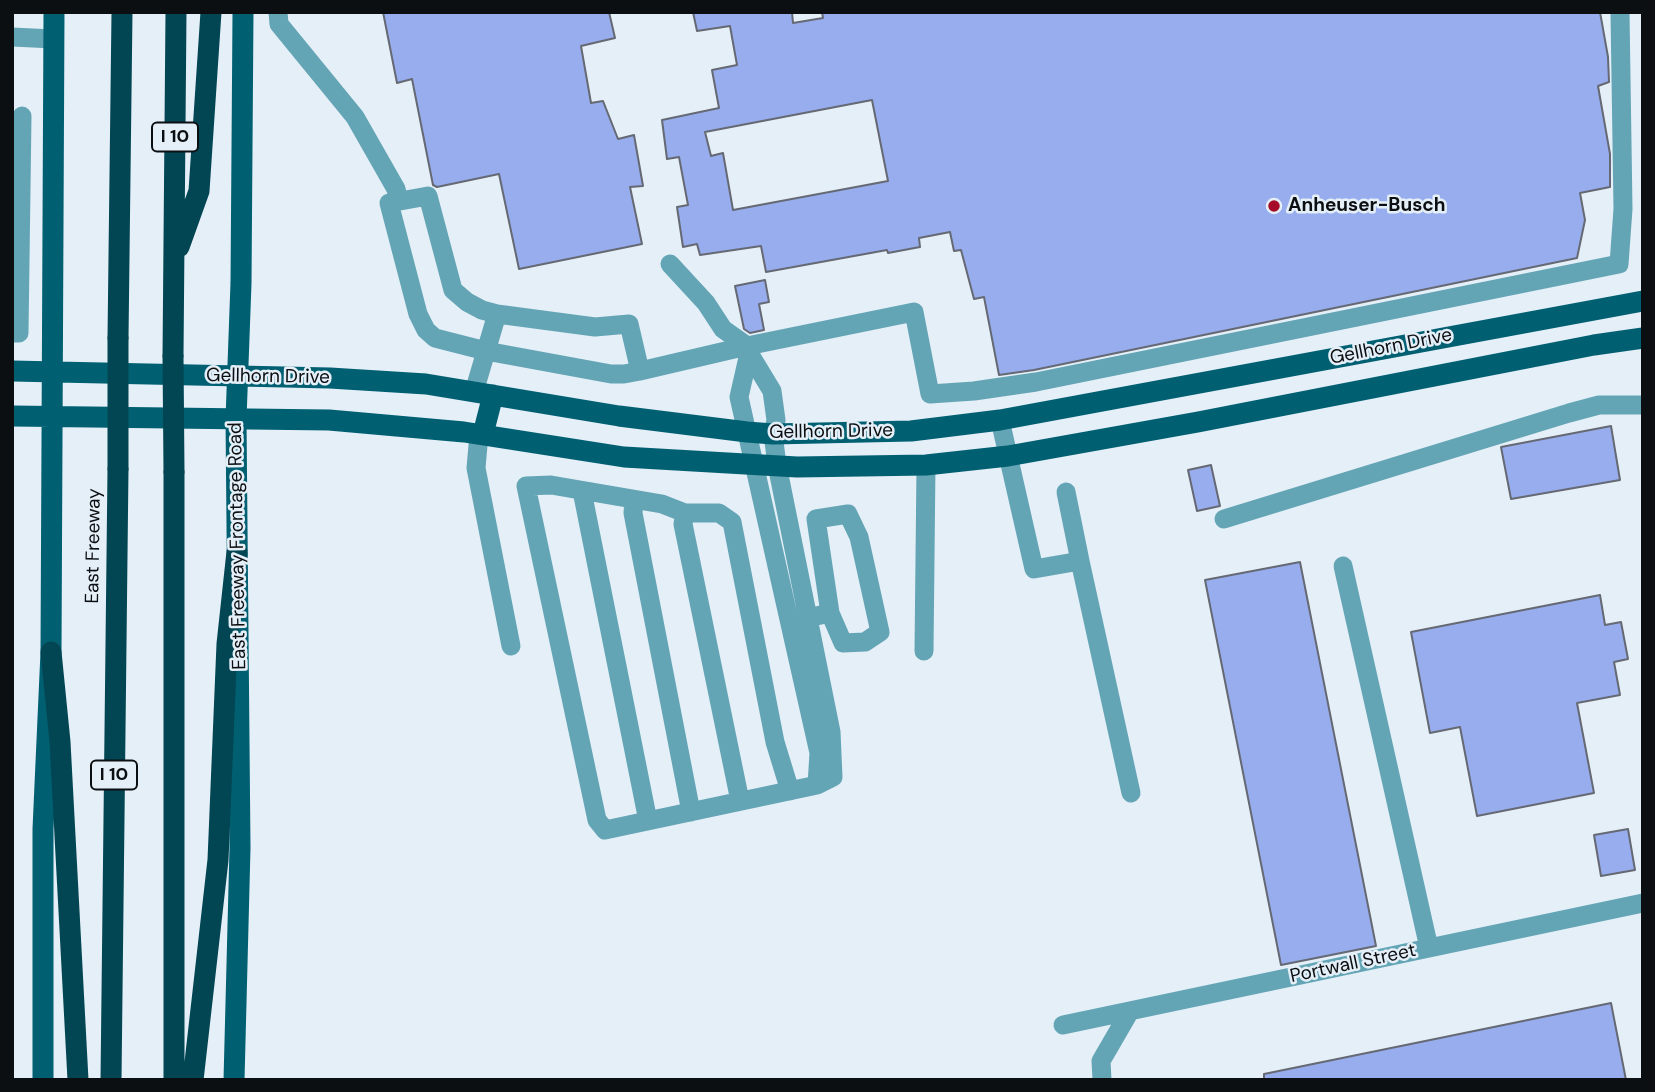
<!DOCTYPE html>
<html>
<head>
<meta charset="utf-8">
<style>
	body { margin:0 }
	#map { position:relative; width:1655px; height:1092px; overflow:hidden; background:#e5eff8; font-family:"DM Sans",sans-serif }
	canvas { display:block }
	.frame { position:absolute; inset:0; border:14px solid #0c0f12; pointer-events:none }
</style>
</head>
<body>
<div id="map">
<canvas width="1655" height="1092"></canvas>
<div class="frame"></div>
</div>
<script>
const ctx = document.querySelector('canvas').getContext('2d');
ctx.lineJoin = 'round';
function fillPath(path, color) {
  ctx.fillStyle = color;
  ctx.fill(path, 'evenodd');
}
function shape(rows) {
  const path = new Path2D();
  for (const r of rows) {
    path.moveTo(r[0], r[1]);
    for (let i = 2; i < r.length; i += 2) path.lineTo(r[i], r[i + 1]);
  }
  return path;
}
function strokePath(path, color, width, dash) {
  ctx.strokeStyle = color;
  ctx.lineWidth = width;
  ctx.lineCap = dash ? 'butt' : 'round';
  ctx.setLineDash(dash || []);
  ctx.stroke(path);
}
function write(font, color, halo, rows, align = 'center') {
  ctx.font = font + ' "DM Sans",sans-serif';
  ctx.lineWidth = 5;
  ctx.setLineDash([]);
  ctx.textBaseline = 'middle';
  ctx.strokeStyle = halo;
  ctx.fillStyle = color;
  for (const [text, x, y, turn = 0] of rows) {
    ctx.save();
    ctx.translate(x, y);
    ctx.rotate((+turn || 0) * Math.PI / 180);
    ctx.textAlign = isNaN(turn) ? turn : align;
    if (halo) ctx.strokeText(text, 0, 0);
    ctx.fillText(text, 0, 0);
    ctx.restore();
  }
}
const building = shape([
	[383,12,609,12,615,38,581,46,591,103,603,101,618,139,634,135,643,186,630,187,642,244,519,269,499,174,437,187,433,185,412,79,397,83,383,12],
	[693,12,792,12,793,23,823,18,822,12,1600,12,1608,57,1609,82,1598,86,1610,154,1610,187,1580,193,1585,220,1577,258,1034,370,999,375,984,297,974,299,961,250,954,251,950,232,919,238,920,247,888,253,887,250,766,272,761,246,700,255,697,244,683,247,677,207,688,205,679,157,667,159,662,120,719,108,712,70,737,65,730,26,697,31,693,12],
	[872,100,888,181,733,210,723,153,711,156,705,132,872,100],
	[765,280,769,302,759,304,764,330,750,333,744,329,735,286,765,280],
	[1611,426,1620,480,1511,499,1501,447,1611,426],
	[1211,465,1220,506,1197,511,1188,470,1211,465],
	[1300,562,1376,946,1281,965,1205,580,1300,562],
	[1600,595,1605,625,1621,622,1628,659,1614,662,1620,695,1577,703,1594,793,1477,816,1460,727,1430,733,1411,632,1600,595],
	[1628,829,1635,870,1601,876,1594,835,1628,829],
	[1611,1003,1626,1080,1264,1080,1264,1074,1611,1003]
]);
const minor = shape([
	[278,12,279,24,355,117,396,189,399,201],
	[12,37,54,39],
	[670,264,706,303,723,329,747,346,748,352],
	[12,333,19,333,22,116],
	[640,371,629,324,595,327,497,314,482,310,467,302,453,290,428,196,389,203,418,314,426,330,435,338,486,351,611,374,624,374,640,371,747,346,914,312,930,394,974,391,1036,382,1619,264,1623,209,1620,12],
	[474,392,497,314],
	[1000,420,1034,569,1080,561,1131,793],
	[479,434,476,468,511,646],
	[582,491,648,821],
	[1066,492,1080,561],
	[634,500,633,513,691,812],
	[685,513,683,524,740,801],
	[1224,519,1569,413,1599,405,1643,405],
	[1343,566,1429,948],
	[798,620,830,613,816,519,848,514,859,537,880,632,865,642,843,643,830,613],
	[924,651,926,465],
	[790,791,775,742,732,522,719,513,685,513,662,504,551,485,526,486,597,820,605,830,817,785,819,753,739,397,749,353,772,391,776,420,773,434,777,465,831,732,833,777,817,785],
	[1063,1025,1643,903],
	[1102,1080,1101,1061,1130,1011]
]);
const major = shape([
	[12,371,330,378,426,384,619,416,747,432,773,434,911,431,1000,420,1643,301],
	[12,416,329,420,464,432,624,457,797,467,926,465,1008,456,1198,422,1594,345,1643,338],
	[483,434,493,395],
	[43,1080,43,829,51,652,54,12],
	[234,1080,240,848,236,419,241,283,243,12]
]);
const highway = shape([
	[179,247,199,191,211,12],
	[118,338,122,12],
	[173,356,176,12],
	[174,472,174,1080],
	[51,652,60,742,78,1080],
	[111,1080,118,469],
	[193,1080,218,860,227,644,237,552]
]);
const highwayBridge = shape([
	[173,356,174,472],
	[118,469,118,338]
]);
const markers = [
	[1274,206,7,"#a50b28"]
];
const shields = [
	[175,137,46],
	[114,775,46]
];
const shieldNames = [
	["I 10",175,137],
	["I 10",114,775]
];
const poiNames = [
	["Anheuser-Busch",1288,206]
];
const streetNames = [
	["Gellhorn Drive",1391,347,-11],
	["Gellhorn Drive",268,377,1],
	["Gellhorn Drive",831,432,-1],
	["East Freeway",94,546,-89],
	["East Freeway Frontage Road",238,546,-91],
	["Portwall Street",1353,964,-12]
];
fillPath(building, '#98adee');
strokePath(building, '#656973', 2);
strokePath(minor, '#64a5b5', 19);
strokePath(major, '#006072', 21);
strokePath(highway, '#034653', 21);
strokePath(highwayBridge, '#034653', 21);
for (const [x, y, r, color] of markers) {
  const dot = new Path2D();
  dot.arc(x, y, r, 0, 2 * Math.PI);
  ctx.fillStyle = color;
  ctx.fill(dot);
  strokePath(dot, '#e5eff8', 2.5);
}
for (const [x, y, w] of shields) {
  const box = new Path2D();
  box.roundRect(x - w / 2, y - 14.5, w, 29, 5);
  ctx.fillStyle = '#e5eff8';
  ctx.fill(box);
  strokePath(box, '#0c0f12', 2);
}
write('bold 18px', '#0c0f12', null, shieldNames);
write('bold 19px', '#0c0f12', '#e5eff8', poiNames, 'left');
write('19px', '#0c0f12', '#e5eff8', streetNames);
</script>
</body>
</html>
